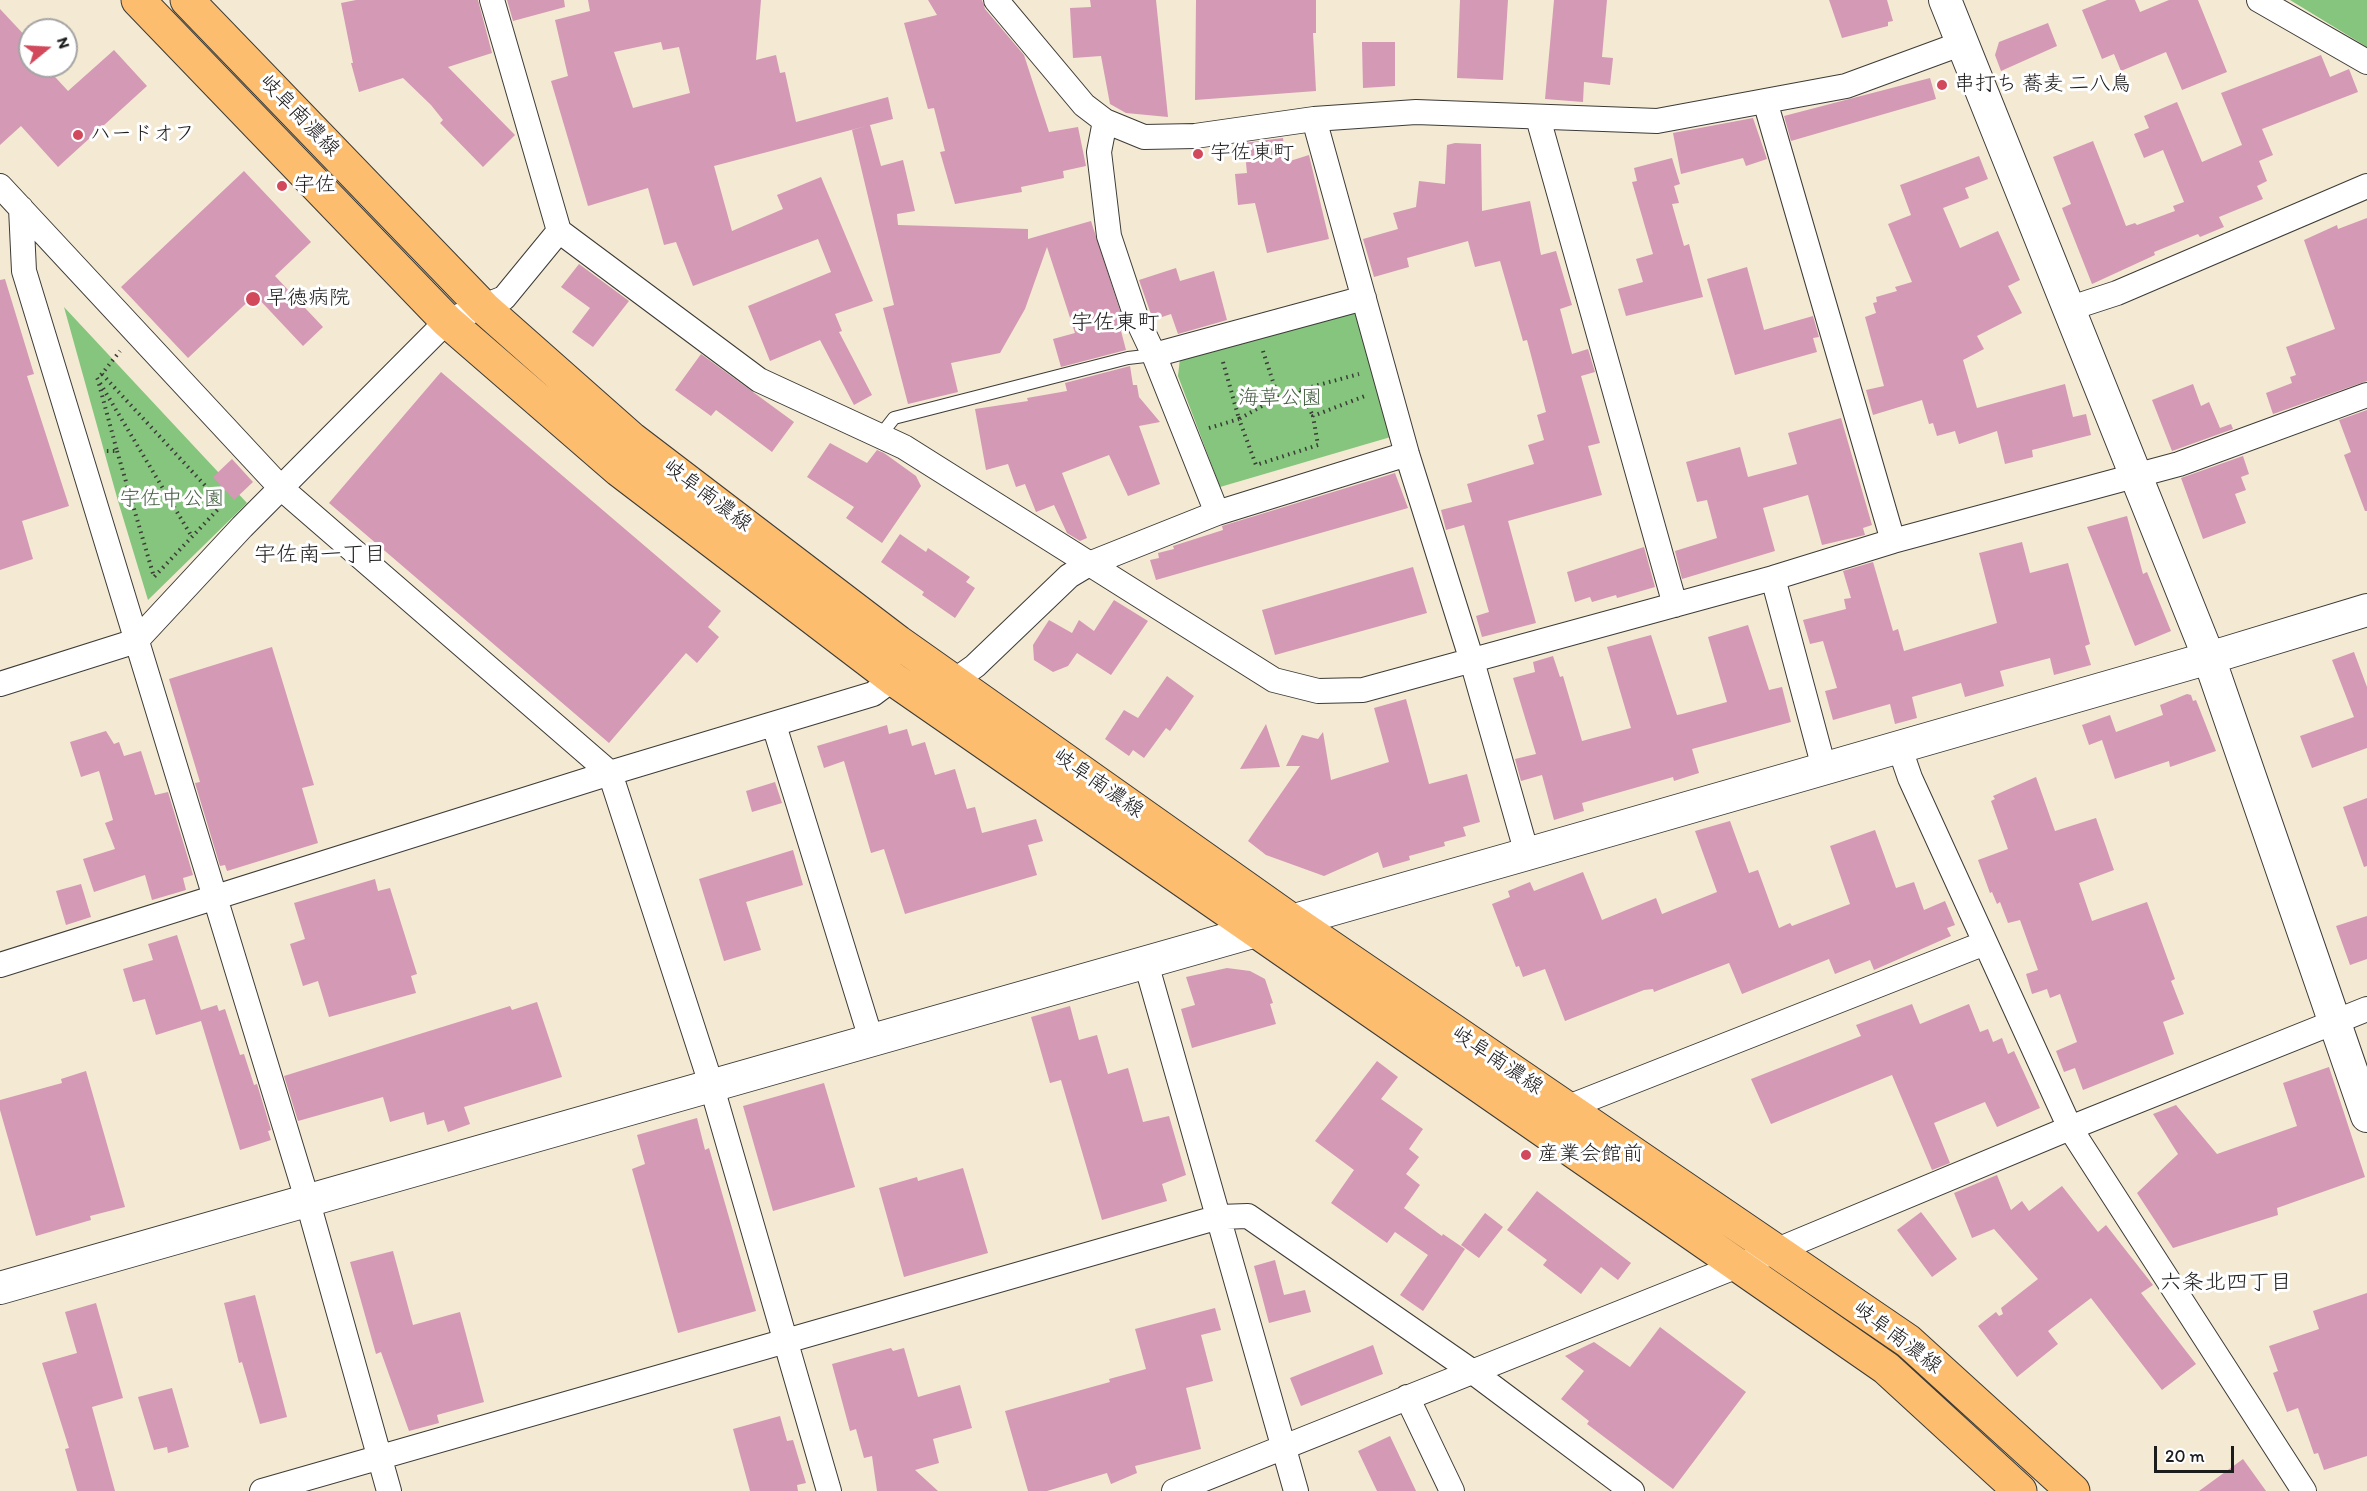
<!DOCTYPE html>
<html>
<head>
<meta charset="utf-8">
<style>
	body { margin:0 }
	#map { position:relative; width:2367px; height:1491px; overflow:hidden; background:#f4e9d3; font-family:Itim,sans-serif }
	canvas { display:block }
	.north { position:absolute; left:18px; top:18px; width:60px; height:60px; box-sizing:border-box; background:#fff; border:2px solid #a4a4a4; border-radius:50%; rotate:72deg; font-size:16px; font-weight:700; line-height:24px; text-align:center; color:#1c1c1c }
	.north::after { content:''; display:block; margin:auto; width:21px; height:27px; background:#d1495b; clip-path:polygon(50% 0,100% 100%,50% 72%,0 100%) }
	.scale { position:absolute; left:2154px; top:1446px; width:80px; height:27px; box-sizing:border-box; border:3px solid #1c1c1c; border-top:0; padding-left:8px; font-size:18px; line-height:21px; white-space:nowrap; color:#1c1c1c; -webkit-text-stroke:4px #fff; paint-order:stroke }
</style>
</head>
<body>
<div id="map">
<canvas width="2367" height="1491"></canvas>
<div class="north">N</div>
<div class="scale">20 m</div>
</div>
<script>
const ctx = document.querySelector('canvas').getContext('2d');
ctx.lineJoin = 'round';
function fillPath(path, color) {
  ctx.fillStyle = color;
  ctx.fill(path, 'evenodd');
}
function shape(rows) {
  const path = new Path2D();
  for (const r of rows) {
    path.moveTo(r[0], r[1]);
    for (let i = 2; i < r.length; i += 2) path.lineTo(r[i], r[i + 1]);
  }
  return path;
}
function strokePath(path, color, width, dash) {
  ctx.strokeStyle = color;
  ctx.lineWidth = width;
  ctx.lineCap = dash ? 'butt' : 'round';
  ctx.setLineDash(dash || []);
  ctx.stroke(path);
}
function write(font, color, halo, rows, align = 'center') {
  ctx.font = font + ' Itim,"Klee One",sans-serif';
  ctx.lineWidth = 6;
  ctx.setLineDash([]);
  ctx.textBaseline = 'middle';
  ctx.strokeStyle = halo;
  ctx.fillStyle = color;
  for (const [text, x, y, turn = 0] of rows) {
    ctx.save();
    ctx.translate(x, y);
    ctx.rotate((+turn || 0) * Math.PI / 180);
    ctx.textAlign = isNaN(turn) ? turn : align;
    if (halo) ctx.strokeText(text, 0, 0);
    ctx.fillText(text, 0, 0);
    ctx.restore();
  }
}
const green = shape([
	[2290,0,2367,0,2367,47],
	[1356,305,1394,436,1220,487,1178,376,1180,358],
	[64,307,247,503,148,600,118,501]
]);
const building = shape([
	[356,0,478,0,492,53,448,67,515,135,483,167,440,123,443,120,431,105,403,78,359,92,351,63,353,63,341,3],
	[507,0,564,0,565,7,513,21],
	[588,0,761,0,756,60,776,55,780,73,785,72,796,122,888,97,893,119,714,166,732,231,783,209,777,195,821,177,873,301,835,314,842,331,839,332,872,395,854,405,820,340,770,361,748,306,831,272,818,239,693,286,676,242,664,245,648,188,588,206,551,81,568,76,555,20,590,11],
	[661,42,663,50,679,47,690,93,633,108,614,52],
	[928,0,982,0,985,9,1024,55,1049,132,1078,127,1086,166,1063,171,1064,178,1021,187,1022,192,955,204,940,152,945,151,934,108,928,109,904,23,937,15],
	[1090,0,1156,0,1168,117,1126,113,1110,104,1101,56,1073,58,1070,8,1091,7],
	[1196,0,1316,0,1316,33,1313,33,1316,91,1195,100],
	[1460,0,1508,0,1503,80,1457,78],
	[1554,0,1607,0,1602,57,1613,58,1610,85,1584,82,1583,102,1545,99],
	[1829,0,1887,0,1893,21,1888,22,1888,26,1842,38],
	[2107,0,2135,0,2140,12,2169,0,2198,0,2227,72,2182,90,2166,52,2121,71,2114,54,2102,59,2082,10],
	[0,9,30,41,30,66,45,66,68,91,114,50,147,86,58,167,21,126,0,145],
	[2048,23,2057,46,2001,71,1995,55,1999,42],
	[1362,42,1395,42,1395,86,1363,88],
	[2321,55,2330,77,2349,69,2358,92,2262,129,2273,155,2259,161,2267,181,2257,186,2263,199,2219,217,2224,227,2200,237,2198,234,2154,252,2155,255,2092,284,2062,208,2071,204,2053,157,2093,141,2126,226,2135,223,2137,225,2175,211,2173,206,2184,202,2163,150,2144,158,2134,134,2149,128,2144,116,2177,102,2202,162,2242,145,2221,93],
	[1930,78,1936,99,1791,141,1784,116],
	[1753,118,1767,159,1746,166,1743,158,1681,174,1673,133],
	[870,125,881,166,903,160,915,211,897,214,898,225,1028,229,1028,239,1091,221,1126,329,1121,331,1126,350,1061,367,1053,339,1075,333,1047,247,1025,309,1000,353,951,363,958,392,908,404,883,308,894,305,852,130],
	[1283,138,1285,155,1289,154,1290,161,1309,155,1329,239,1267,253,1255,203,1238,205,1235,174,1247,173,1244,143],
	[1455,143,1481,144,1482,211,1530,201,1541,255,1556,251,1572,305,1560,309,1572,354,1588,349,1595,372,1581,376,1600,443,1588,446,1602,495,1508,521,1536,623,1482,637,1476,616,1489,612,1464,525,1446,530,1441,510,1472,502,1467,484,1534,464,1528,445,1544,440,1537,415,1546,412,1527,340,1523,341,1500,261,1475,267,1468,241,1407,258,1409,267,1374,277,1363,239,1398,229,1393,213,1416,207,1419,181,1445,184,1447,145],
	[1979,156,1988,179,1965,188,1969,198,1943,208,1960,248,1998,231,2020,280,2008,286,2022,313,1977,336,1984,349,1963,360,1977,408,2065,384,2073,417,2086,414,2091,435,2032,450,2033,457,2005,464,1997,431,1959,444,1955,431,1937,436,1933,423,1929,424,1922,400,1873,415,1866,390,1884,386,1865,317,1876,313,1873,303,1877,302,1876,297,1897,291,1895,287,1912,282,1888,224,1911,215,1900,185],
	[1672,158,1680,184,1674,186,1679,203,1672,204,1684,246,1689,244,1703,297,1626,316,1618,289,1643,282,1636,259,1653,254,1632,182,1637,181,1634,168],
	[244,171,311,242,275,276,323,327,303,346,255,295,188,358,121,287],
	[2367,218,2367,381,2273,414,2266,393,2292,383,2290,377,2296,375,2286,347,2335,329,2304,240,2337,225,2338,229],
	[579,264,629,301,593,347,572,332,590,308,561,287],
	[1747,267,1764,330,1813,316,1819,337,1813,338,1817,352,1735,375,1707,279],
	[1176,268,1180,281,1214,271,1227,320,1178,334,1171,314,1153,320,1139,280],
	[5,279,34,374,27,376,69,506,22,521,33,559,0,570,0,280],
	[701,354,794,422,772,452,716,410,711,416,675,390],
	[1130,366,1133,385,1137,385,1139,397,1160,422,1139,426,1160,484,1128,496,1109,455,1062,473,1087,538,1080,541,1067,533,1054,505,1036,512,1025,484,1016,487,1008,464,986,470,975,409,1028,401,1027,398,1067,391,1065,383],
	[441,372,721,611,708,627,719,637,697,663,686,653,609,743,329,503],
	[2193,384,2201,406,2209,402,2220,428,2231,424,2233,429,2172,451,2152,400],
	[2367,410,2367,511,2365,511,2344,455,2351,452,2339,420],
	[1841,418,1872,525,1863,528,1865,535,1822,545,1808,495,1763,508,1775,551,1682,579,1675,551,1717,538,1707,500,1697,502,1686,462,1740,447,1748,477,1797,464,1788,433],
	[830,443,867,463,877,450,884,453,916,476,921,486,882,543,846,518,854,507,807,477],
	[2243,456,2249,474,2241,477,2246,490,2235,494,2246,523,2203,539,2181,478],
	[232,459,253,482,234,500,213,477],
	[1395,473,1408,508,1156,580,1150,560,1159,558,1158,553,1174,549,1173,546,1223,530,1222,526],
	[2127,516,2143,574,2147,572,2171,631,2135,646,2087,527],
	[900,534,926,552,928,548,970,577,966,582,975,588,955,618,922,595,924,592,881,562],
	[2022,542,2030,573,2068,563,2090,644,2085,646,2091,665,2054,675,2050,658,2000,671,2004,686,1965,697,1961,683,1912,697,1917,718,1895,724,1890,704,1833,720,1825,691,1837,688,1823,641,1810,644,1803,620,1846,609,1844,599,1851,598,1843,571,1873,562,1893,631,1898,629,1904,651,1997,623,1979,553],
	[1644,547,1655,587,1617,598,1616,595,1592,602,1590,597,1575,602,1567,572],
	[1413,567,1427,613,1275,655,1262,610],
	[1114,600,1148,621,1111,675,1077,653,1068,666,1053,672,1034,660,1033,645,1049,620,1072,633,1079,620,1094,631],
	[1748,625,1769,690,1782,687,1791,722,1692,749,1699,773,1674,781,1673,777,1582,803,1584,811,1554,820,1542,775,1521,781,1515,759,1536,754,1513,678,1535,672,1533,662,1553,656,1560,677,1563,676,1582,741,1631,728,1607,647,1651,635,1677,715,1682,714,1727,702,1708,637],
	[272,647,314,785,302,788,318,843,227,871,225,865,220,866,195,783,200,782,169,679],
	[2354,652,2367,687,2367,748,2312,768,2300,736,2354,717,2332,660],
	[1167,676,1194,696,1170,731,1166,728,1144,758,1133,750,1129,756,1105,739,1124,710,1138,718],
	[2187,694,2191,695,2193,701,2196,700,2216,751,2170,767,2169,761,2115,779,2102,740,2089,745,2082,725,2110,715,2116,732,2163,715,2160,705],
	[1406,699,1429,784,1467,774,1480,822,1463,827,1466,836,1444,842,1445,846,1409,856,1410,860,1383,868,1378,852,1324,876,1266,855,1248,841,1300,766,1286,766,1302,735,1318,739,1323,732,1331,780,1389,762,1374,708],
	[1266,724,1280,767,1240,769],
	[887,725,889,734,907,729,912,746,925,742,935,775,955,769,967,809,975,807,982,833,1036,819,1043,841,1028,845,1037,875,905,914,884,849,871,853,844,761,824,768,817,746],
	[106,731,114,744,119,742,124,756,141,751,155,795,168,792,193,875,183,878,186,890,152,900,145,875,94,892,83,859,115,849,105,823,113,820,99,771,81,777,70,742],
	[2036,777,2055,831,2096,818,2114,870,2079,883,2092,921,2147,902,2175,979,2171,981,2184,1014,2163,1022,2174,1054,2083,1090,2075,1068,2064,1072,2056,1051,2077,1042,2060,994,2050,998,2047,989,2032,994,2026,974,2038,970,2020,920,2008,923,2000,902,1997,904,1992,892,1990,893,1978,860,2008,849,1991,801,1995,799,1993,796],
	[775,782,782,803,752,812,746,791],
	[2367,798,2367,866,2364,867,2343,807],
	[1730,821,1749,873,1758,870,1779,928,1790,923,1792,926,1850,904,1830,846,1875,830,1896,888,1914,882,1924,910,1945,901,1955,925,1947,928,1951,936,1874,970,1870,960,1835,974,1829,959,1742,994,1729,963,1654,992,1653,989,1644,990,1565,1021,1545,969,1523,977,1519,966,1516,967,1492,904,1510,897,1508,891,1530,882,1534,891,1583,872,1602,920,1656,898,1662,914,1717,892,1695,831],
	[793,850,803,885,746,902,761,950,724,961,699,879],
	[375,879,378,891,390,888,417,974,411,976,416,993,329,1017,318,981,303,986,290,944,305,939,294,903],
	[81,884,91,917,66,925,56,891],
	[2367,916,2367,959,2350,965,2336,926],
	[177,935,201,1010,217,1005,219,1011,225,1009,240,1055,244,1054,254,1085,257,1084,271,1130,268,1131,271,1140,240,1150,201,1021,156,1035,145,999,133,1002,123,969,153,960,148,944],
	[1227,968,1250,971,1265,979,1273,1003,1270,1004,1276,1024,1192,1048,1181,1009,1195,1005,1186,977],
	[537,1002,562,1077,464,1107,470,1124,448,1132,444,1120,427,1125,424,1112,390,1122,383,1097,298,1121,284,1076,510,1006,512,1010],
	[1912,1004,1920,1024,1969,1004,1980,1032,1988,1029,1993,1042,2002,1038,2008,1054,2014,1051,2040,1108,1997,1127,1985,1102,1934,1123,1950,1163,1932,1170,1892,1075,1771,1124,1751,1079,1861,1036,1856,1025],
	[1070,1006,1079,1040,1097,1035,1108,1074,1128,1068,1143,1122,1169,1116,1186,1175,1162,1184,1167,1201,1102,1220,1061,1080,1050,1083,1031,1017],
	[1377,1061,1398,1077,1381,1099,1423,1129,1409,1149,1419,1157,1406,1174,1420,1185,1404,1208,1442,1236,1443,1234,1465,1249,1423,1311,1400,1295,1428,1255,1395,1232,1387,1243,1331,1203,1354,1170,1315,1141],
	[2329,1067,2365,1177,2277,1208,2278,1215,2173,1248,2137,1193,2178,1154,2153,1114,2176,1105,2217,1154,2297,1126,2283,1083],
	[86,1071,125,1207,90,1216,91,1220,36,1236,0,1110,0,1100,62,1083,61,1079],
	[824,1083,855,1187,773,1211,743,1106],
	[697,1118,705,1150,709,1148,756,1311,678,1333,632,1169,645,1164,637,1135],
	[963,1168,988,1253,904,1277,879,1188,917,1177,918,1181],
	[1997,1175,2011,1210,2022,1201,2029,1211,2062,1186,2098,1232,2106,1225,2153,1285,2141,1293,2196,1364,2162,1390,2091,1298,2048,1331,2058,1344,2017,1377,1978,1326,1996,1312,1999,1316,2003,1314,2001,1308,2038,1279,1994,1229,1972,1238,1954,1193],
	[1537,1191,1631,1263,1618,1280,1601,1267,1581,1294,1543,1265,1547,1260,1507,1230],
	[1921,1212,1957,1259,1932,1277,1897,1230],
	[1485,1213,1503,1227,1479,1258,1461,1245],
	[393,1251,413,1325,460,1312,484,1402,437,1415,439,1423,409,1431,381,1352,376,1354,350,1262],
	[1275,1260,1284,1295,1305,1290,1311,1312,1269,1323,1254,1266],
	[2367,1293,2367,1456,2324,1470,2318,1453,2314,1454,2298,1408,2287,1412,2273,1373,2278,1371,2269,1346,2319,1329,2313,1311],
	[255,1295,287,1417,260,1424,242,1362,239,1363,224,1303],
	[96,1303,123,1398,92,1407,115,1491,77,1491,65,1449,69,1448,42,1363,77,1353,65,1312],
	[1215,1308,1221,1330,1201,1335,1213,1381,1186,1388,1201,1449,1135,1466,1137,1473,1111,1484,1107,1473,1047,1491,1028,1491,1005,1411,1110,1382,1109,1379,1146,1369,1135,1329],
	[1660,1327,1746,1392,1673,1489,1587,1424,1589,1421,1561,1399,1584,1371,1565,1356,1594,1342,1630,1367],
	[1373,1345,1383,1374,1301,1406,1290,1378],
	[891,1348,893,1351,904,1348,918,1397,960,1385,972,1428,933,1439,939,1463,915,1470,938,1491,877,1491,872,1456,864,1458,856,1429,850,1431,832,1364],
	[172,1388,189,1447,168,1453,167,1447,154,1450,138,1397],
	[780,1416,787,1441,793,1440,806,1483,797,1485,798,1491,750,1491,733,1429],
	[1390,1436,1416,1491,1377,1491,1358,1451],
	[2243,1459,2266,1491,2199,1491]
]);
const path = shape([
	[1263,351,1278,397,1300,390,1313,416],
	[1223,362,1239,419,1278,397],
	[102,374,224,506],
	[101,375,120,351],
	[97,378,192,537],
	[99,384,117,451,105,451],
	[1300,390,1359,374],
	[1209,428,1239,419,1256,465,1318,445,1313,416,1365,396],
	[117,451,154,577,222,505]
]);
const service = shape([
	[880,436,894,418,1128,358,1154,355]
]);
const minor = shape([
	[492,0,559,231,759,380,904,447,1274,680,1318,691,1363,690,1773,578,1893,541,2179,464,2367,395],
	[996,0,1084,105,1105,121,1144,137,1195,136,1314,119,1416,112,1657,121,1846,86,1963,43],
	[2259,0,2367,62],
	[1765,101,1893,541],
	[1538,118,1675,605],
	[1314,119,1407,454,1472,661,1527,854],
	[1105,121,1099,152,1109,236,1136,317,1154,355,1217,513],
	[0,186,281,488,610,773,711,1084,829,1491],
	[21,208,24,271,307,1199,389,1491],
	[2068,309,2117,293,2367,186],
	[1154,355,1364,298],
	[1773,578,1824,768],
	[954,681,975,666,1069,576,1089,564,1217,513,1407,454],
	[0,684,136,641,242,527,447,321,504,298,559,231],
	[774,725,871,1039],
	[1899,746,1910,778,2070,1128,2304,1491],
	[1146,963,1296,1491],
	[0,965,610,773,873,694,893,679],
	[1566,1108,1985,943],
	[1407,1397,1452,1491],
	[262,1491,1219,1217,1248,1216,1473,1372,1632,1491],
	[1174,1491,1775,1251,2070,1128,2367,1009]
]);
const tertiary = shape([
	[1945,0,2209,658,2367,1116],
	[0,1288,1527,854,2209,658,2367,610]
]);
const primary = shape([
	[138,0,447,321,619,470,893,679,1886,1368,2020,1491],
	[187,0,484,308,632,439,898,642,1291,920,1908,1341,2073,1491]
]);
const markers = [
	[1942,85,6,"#d1495b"],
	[78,135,6,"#d1495b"],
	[1198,154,6,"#d1495b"],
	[282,186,6,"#d1495b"],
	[253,299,8,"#d1495b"],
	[1526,1155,6,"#d1495b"]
];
const poiNames = [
	["串打ち 蕎麦 二八鳥",1954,85],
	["ハードオフ",90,135],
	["宇佐東町",1210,154],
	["宇佐",294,186],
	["早徳病院",266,299],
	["産業会館前",1538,1155]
];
const streetNames = [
	["岐阜南濃線",299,116,46],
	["岐阜南濃線",707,496,37],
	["岐阜南濃線",1098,784,35],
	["岐阜南濃線",1497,1061,34],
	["岐阜南濃線",1897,1338,37]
];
const parkNames = [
	["海草公園",1280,399],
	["宇佐中公園",172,500]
];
const neighbourhoodNames = [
	["宇佐東町",1115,323],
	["宇佐南一丁目",320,555],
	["六条北四丁目",2226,1283]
];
fillPath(green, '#85c57d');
fillPath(building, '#d499b5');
strokePath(service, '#3c3b37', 14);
strokePath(minor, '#3c3b37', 26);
strokePath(tertiary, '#3c3b37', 34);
strokePath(primary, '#3c3b37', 35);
strokePath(path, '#3c3b37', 4, [1.5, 4.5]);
strokePath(service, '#fff', 12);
strokePath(minor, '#fff', 24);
strokePath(tertiary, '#fff', 32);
strokePath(primary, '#fcbd6f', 33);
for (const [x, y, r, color] of markers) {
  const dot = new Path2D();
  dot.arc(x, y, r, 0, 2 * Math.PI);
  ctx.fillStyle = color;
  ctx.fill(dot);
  strokePath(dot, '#fff', 2);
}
write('21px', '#1c1c1c', '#fff', poiNames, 'left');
write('21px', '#1c1c1c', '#fff', streetNames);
write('21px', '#466043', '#fff', parkNames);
write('22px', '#1c1c1c', '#fff', neighbourhoodNames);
</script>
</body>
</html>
